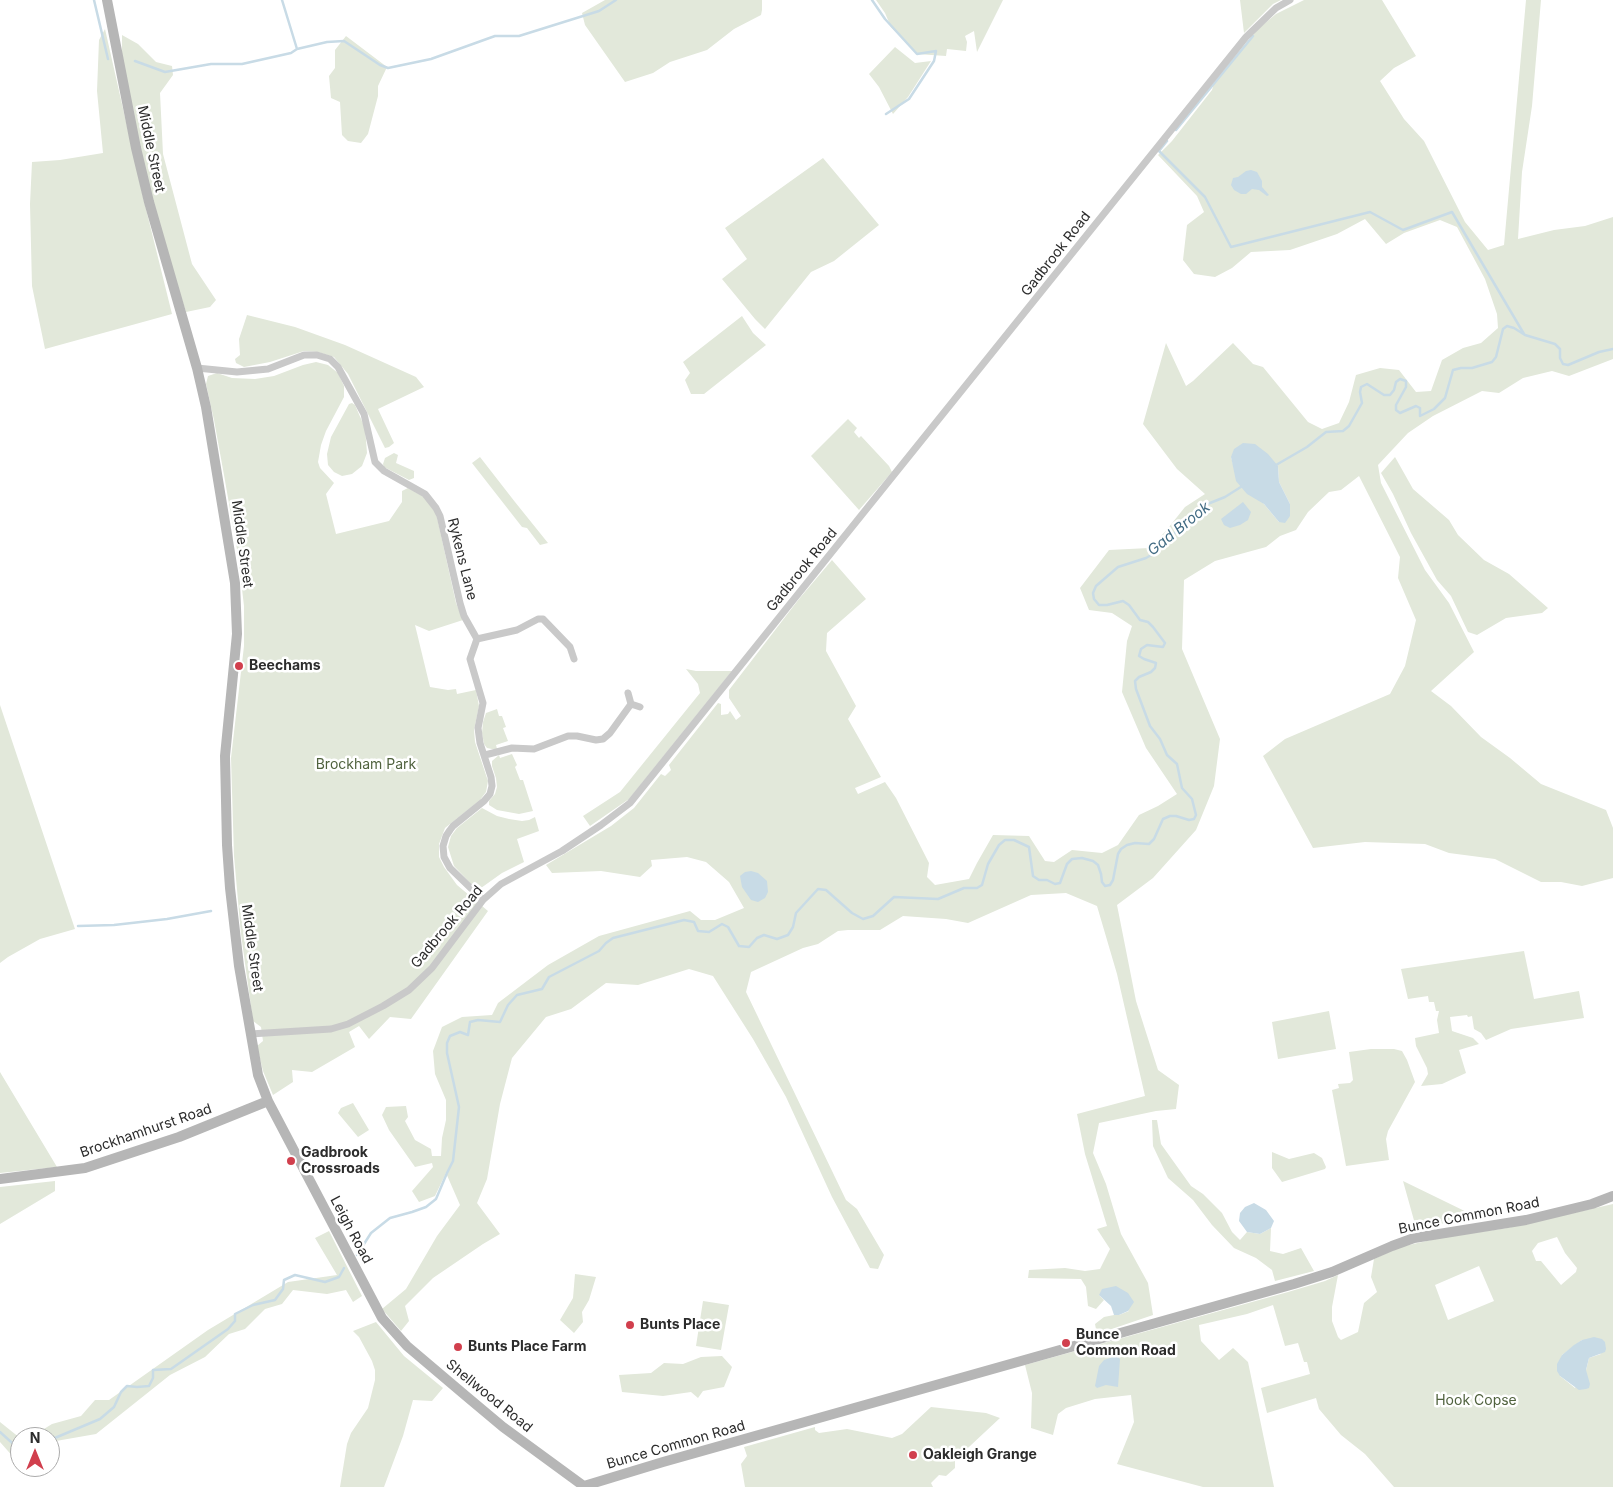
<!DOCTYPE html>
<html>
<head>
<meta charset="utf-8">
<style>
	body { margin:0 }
	#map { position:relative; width:1613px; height:1487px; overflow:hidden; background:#fff; font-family:Inter,sans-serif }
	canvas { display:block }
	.north { position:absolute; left:10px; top:1427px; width:50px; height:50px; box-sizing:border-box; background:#fff; border:1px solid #ababab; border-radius:50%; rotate:0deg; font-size:14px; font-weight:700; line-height:20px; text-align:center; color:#2c2c2c }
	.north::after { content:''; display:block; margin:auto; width:18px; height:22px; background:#d13f4d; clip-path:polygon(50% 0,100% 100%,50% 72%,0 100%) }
</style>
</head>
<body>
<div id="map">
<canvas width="1613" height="1487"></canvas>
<div class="north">N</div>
</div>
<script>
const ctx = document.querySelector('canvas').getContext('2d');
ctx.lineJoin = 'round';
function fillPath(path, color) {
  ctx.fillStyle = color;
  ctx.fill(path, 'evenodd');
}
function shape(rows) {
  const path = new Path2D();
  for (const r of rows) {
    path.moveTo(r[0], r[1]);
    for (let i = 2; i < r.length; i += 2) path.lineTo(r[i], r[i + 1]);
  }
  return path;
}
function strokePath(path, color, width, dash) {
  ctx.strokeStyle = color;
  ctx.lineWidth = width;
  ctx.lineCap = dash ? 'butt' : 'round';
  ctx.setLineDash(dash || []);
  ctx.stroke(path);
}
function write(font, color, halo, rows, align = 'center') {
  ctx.font = font + ' Inter,sans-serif';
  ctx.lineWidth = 5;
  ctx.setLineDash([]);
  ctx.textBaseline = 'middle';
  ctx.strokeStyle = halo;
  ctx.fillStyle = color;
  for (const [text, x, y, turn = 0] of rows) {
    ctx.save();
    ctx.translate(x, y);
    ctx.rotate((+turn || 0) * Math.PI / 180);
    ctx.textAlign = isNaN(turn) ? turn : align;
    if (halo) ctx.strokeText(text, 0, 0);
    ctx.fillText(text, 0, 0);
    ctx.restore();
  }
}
const green = shape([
	[605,0,762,0,762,10,761,15,734,29,707,50,670,62,653,73,625,82,585,25,582,13],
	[876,0,1003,0,977,52,974,31,965,36,967,42,966,51,947,49,946,56,917,54,891,27,885,13],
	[1240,0,1281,0,1273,4,1244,33],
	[1304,0,1382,0,1416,56,1394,68,1380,81,1404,119,1424,141,1465,222,1488,250,1504,245,1526,0,1541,0,1532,106,1522,172,1518,239,1554,230,1585,226,1613,217,1613,359,1569,376,1552,371,1523,378,1499,393,1482,391,1433,416,1408,433,1378,465,1381,483,1425,570,1449,603,1474,652,1431,691,1451,706,1481,737,1510,758,1541,784,1606,810,1613,828,1613,878,1582,886,1561,882,1541,882,1495,859,1449,853,1425,844,1365,842,1313,848,1263,756,1285,739,1390,694,1405,666,1416,620,1398,578,1400,557,1359,476,1341,490,1329,492,1308,512,1296,530,1280,536,1266,547,1215,561,1184,580,1182,649,1220,739,1214,786,1196,830,1153,878,1117,905,1136,1001,1158,1070,1179,1085,1176,1109,1156,1111,1099,1123,1093,1153,1106,1184,1121,1234,1148,1283,1153,1315,1097,1334,1095,1324,1104,1317,1114,1315,1119,1315,1129,1311,1099,1295,1104,1300,1096,1309,1088,1306,1086,1287,1081,1279,1028,1278,1029,1270,1065,1268,1085,1271,1100,1269,1110,1249,1097,1229,1107,1226,1085,1154,1077,1114,1145,1096,1117,974,1097,906,1066,893,1031,895,968,923,946,919,903,916,880,930,848,930,838,931,818,944,803,948,751,972,746,992,846,1200,857,1209,884,1255,878,1269,870,1268,832,1197,786,1097,753,1039,713,976,689,969,638,985,606,983,571,1009,546,1017,512,1058,500,1104,487,1179,477,1203,500,1234,483,1244,433,1278,405,1306,409,1321,401,1331,382,1309,406,1289,437,1236,460,1205,446,1173,435,1196,419,1202,412,1191,433,1167,432,1163,415,1167,389,1130,382,1115,386,1107,406,1106,408,1117,405,1121,415,1140,431,1149,432,1156,441,1156,442,1138,446,1120,446,1100,435,1074,433,1051,442,1027,462,1017,492,1015,498,1003,548,965,599,936,690,911,701,920,715,920,744,908,729,882,706,862,687,857,651,860,652,866,640,877,601,871,552,873,546,865,611,826,634,808,661,774,665,776,671,770,669,765,718,703,721,704,721,715,728,714,730,711,736,720,741,716,729,698,729,690,799,599,832,560,866,599,827,633,826,651,856,706,848,719,881,777,855,788,858,794,885,782,896,798,929,863,927,877,935,885,969,879,977,863,993,835,1029,836,1045,861,1054,862,1072,850,1102,853,1118,845,1139,815,1158,806,1177,794,1146,748,1122,692,1127,641,1132,626,1112,613,1089,610,1080,588,1109,550,1149,548,1165,532,1185,507,1205,494,1177,469,1143,424,1166,343,1186,386,1193,381,1233,343,1253,364,1263,367,1308,422,1322,429,1339,423,1349,402,1356,375,1380,368,1399,370,1416,392,1431,391,1442,360,1463,348,1481,343,1498,328,1497,314,1485,279,1457,227,1440,220,1404,233,1386,244,1365,219,1337,234,1290,250,1251,252,1232,268,1215,277,1194,274,1183,260,1187,225,1204,212,1197,196,1158,155,1172,141,1212,90,1215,80,1258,29,1276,14],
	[1231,457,1278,466,1279,482,1290,504,1279,522,1234,468],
	[105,29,143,197,172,314,45,349,32,286,30,204,32,162,60,160,103,153,97,91,99,40],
	[122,35,138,44,156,62,172,66,173,75,160,93,163,154,192,264,216,300,210,307,186,312,167,253,139,145,122,65],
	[346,36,387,67,378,86,378,96,368,134,361,143,348,141,342,135,340,102,331,98,329,76,335,68,335,50],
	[895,47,915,63,931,61,908,97,893,114,879,87,869,74],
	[823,158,879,225,834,261,811,272,765,329,755,319,722,279,747,259,725,228],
	[247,315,295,327,345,345,416,377,424,387,378,409,394,443,389,447,385,448,348,374,334,357,318,352,304,351,270,362,244,367,236,363,235,359,240,355,239,339],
	[742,316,753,333,766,345,704,394,691,394,685,380,690,373,683,362],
	[316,362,328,365,338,373,344,386,344,397,326,431,321,445,318,462,320,468,334,483,326,494,336,534,389,521,402,502,402,491,408,488,424,497,436,513,456,603,463,620,429,631,415,625,430,687,448,690,456,689,457,694,476,690,479,706,474,730,475,742,488,781,486,792,480,800,445,828,439,844,439,857,444,867,457,885,488,911,411,1019,390,1017,369,1039,359,1026,349,1032,355,1047,312,1072,292,1070,293,1082,273,1095,263,1071,257,1046,263,1041,261,1027,253,1021,241,934,234,856,231,758,244,646,244,606,238,555,224,475,214,420,206,384,208,376,217,373,232,378,255,379,274,376,303,365],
	[352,403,355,405,365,428,367,453,362,466,352,474,342,476,334,472,328,465,327,454,331,437,349,404],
	[848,419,857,428,854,432,859,438,861,436,889,466,892,472,859,510,811,456],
	[394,453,398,455,396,463,414,471,414,478,409,480,384,467,383,464,385,458],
	[480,457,515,502,548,543,540,545,527,528,522,527,472,463],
	[1395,457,1413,489,1449,520,1458,535,1484,560,1509,574,1548,608,1542,613,1506,618,1477,635,1468,632,1451,596,1437,580,1411,533,1393,494,1381,473],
	[686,669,696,671,732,671,629,799,590,826,583,816,620,792,700,693,698,684],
	[0,705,75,929,40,939,8,957,0,963],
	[497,709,499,716,502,716,506,727,503,728,508,741,496,745,497,749,492,749,487,748,484,744,482,733,483,722,486,713],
	[512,754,517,765,515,767,520,780,523,780,533,811,519,814,497,810,489,805,489,801,495,794,497,787,496,778,492,766,492,761,499,755,500,758],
	[482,808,497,816,509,819,522,821,529,820,535,817,539,831,517,839,524,862,502,873,481,888,472,885,454,866,448,847,451,836,457,828],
	[1524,951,1534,999,1579,991,1584,1018,1511,1029,1486,1040,1481,1033,1474,1029,1472,1016,1468,1017,1467,1015,1450,1017,1452,1031,1473,1038,1479,1044,1459,1050,1466,1073,1442,1084,1421,1086,1428,1074,1427,1068,1416,1046,1415,1038,1439,1033,1437,1020,1439,1011,1436,1011,1434,1002,1429,1002,1428,996,1408,999,1401,969],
	[1329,1011,1336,1049,1278,1059,1272,1022],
	[1371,1049,1394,1049,1402,1051,1407,1060,1415,1082,1388,1131,1386,1139,1389,1160,1346,1166,1332,1090,1339,1088,1338,1084,1350,1083,1353,1080,1349,1052],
	[0,1072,57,1167,0,1173],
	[353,1103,369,1130,358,1137,338,1113,341,1108],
	[1152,1120,1157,1120,1161,1144,1191,1186,1203,1194,1222,1213,1232,1232,1240,1240,1247,1232,1260,1234,1271,1228,1270,1251,1283,1254,1301,1248,1314,1271,1275,1281,1272,1270,1256,1258,1234,1248,1212,1225,1193,1200,1168,1178,1153,1146],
	[1272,1152,1289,1159,1314,1153,1322,1158,1326,1167,1325,1169,1282,1182,1272,1168],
	[55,1181,55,1191,0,1224,0,1187],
	[1403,1181,1479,1218,1439,1224,1430,1223,1415,1224],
	[1613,1204,1613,1487,1394,1487,1365,1454,1341,1435,1319,1409,1316,1398,1267,1413,1261,1388,1310,1374,1307,1362,1304,1362,1298,1343,1285,1346,1273,1305,1247,1314,1199,1325,1201,1341,1219,1360,1233,1348,1248,1362,1274,1487,1203,1487,1117,1464,1134,1422,1131,1395,1095,1399,1066,1408,1058,1414,1053,1435,1031,1428,1032,1393,1025,1365,1288,1292,1325,1281,1338,1275,1332,1307,1332,1321,1338,1337,1341,1340,1358,1332,1364,1303,1377,1292,1371,1277,1374,1259,1400,1247,1440,1238,1507,1228],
	[1557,1237,1565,1253,1577,1268,1576,1272,1561,1285,1541,1261,1536,1261,1532,1251,1538,1243],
	[1479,1266,1494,1301,1448,1320,1435,1285],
	[1582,1340,1601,1354,1589,1358,1586,1370,1575,1388,1560,1376,1562,1355],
	[329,1231,362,1296,353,1302,346,1290,327,1294,293,1290,282,1304,265,1309,245,1329,229,1334,205,1357,170,1375,96,1434,56,1441,50,1445,50,1437,31,1437,52,1424,81,1416,95,1400,109,1400,208,1330,288,1282,337,1275,315,1238],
	[575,1274,596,1277,589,1300,582,1312,583,1322,574,1333,560,1320,573,1298],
	[703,1301,729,1305,721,1350,696,1346],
	[376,1322,404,1356,443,1388,432,1401,413,1400,403,1436,384,1487,340,1487,347,1444,351,1433,368,1408,375,1380,375,1370,372,1361,359,1337,353,1331],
	[722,1356,732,1367,724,1387,703,1391,698,1398,691,1392,663,1396,622,1392,619,1375,651,1373,664,1363,683,1364,701,1357],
	[931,1407,986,1413,1000,1418,955,1460,955,1468,946,1476,939,1475,931,1483,933,1487,745,1487,741,1464,747,1456,744,1447,815,1427,815,1430,819,1433,847,1429,892,1438,902,1434],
	[0,1422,20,1438,20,1459,15,1459,0,1442]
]);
const water = shape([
	[1251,170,1257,172,1262,181,1262,187,1269,195,1267,196,1259,190,1252,189,1246,194,1241,194,1234,190,1231,185,1233,178,1238,177,1246,171],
	[1243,443,1255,444,1268,454,1278,466,1279,482,1290,504,1290,516,1285,523,1279,522,1264,504,1247,494,1236,481,1231,457,1234,449],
	[1243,502,1251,512,1248,520,1240,525,1230,528,1224,525,1221,519],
	[751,871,758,873,767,881,768,892,765,898,758,902,751,900,742,887,740,876,745,872],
	[1254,1203,1266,1210,1274,1221,1271,1228,1260,1234,1247,1232,1239,1221,1240,1213,1245,1207],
	[1116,1286,1128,1293,1134,1302,1128,1311,1119,1315,1114,1315,1111,1306,1099,1295,1102,1289],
	[1594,1337,1602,1339,1605,1342,1606,1349,1605,1352,1589,1358,1586,1370,1590,1384,1589,1388,1586,1389,1579,1390,1560,1376,1557,1371,1557,1364,1562,1355,1574,1345,1582,1340],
	[1113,1357,1118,1357,1120,1359,1118,1387,1106,1385,1097,1388,1095,1386,1099,1366,1104,1360]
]);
const stream = shape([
	[94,0,108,59],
	[282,0,297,49],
	[872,0,885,19,917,54,936,51,934,61,909,99,886,114],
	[135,61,165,72,211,64,242,64,291,53,297,49,327,42,344,41,380,65,388,68,431,59,495,36,519,36,599,11,616,0],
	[1176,130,1253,36],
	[1167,141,1159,151,1205,197,1231,247,1370,212,1403,230,1452,212,1524,334],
	[1276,465,1307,447,1326,432,1343,431,1349,426,1362,403,1360,392,1361,387,1367,384,1384,395,1390,395,1394,390,1396,382,1400,379,1406,381,1406,387,1396,405,1396,410,1400,413,1416,406,1420,408,1420,416,1434,409,1445,398,1453,370,1461,368,1472,368,1492,362,1496,357,1503,329,1507,326,1514,328,1525,335,1555,344,1560,349,1560,358,1563,364,1568,365,1599,352,1613,349],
	[78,926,114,925,167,919,211,911],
	[357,1255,371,1233,390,1218,412,1212,426,1207,436,1199,447,1173,453,1161,459,1107,447,1053,447,1043,450,1036,460,1032,468,1035,470,1022,478,1020,500,1022,508,1005,517,995,542,989,549,977,599,951,606,943,613,938,684,920,694,922,698,931,709,932,722,924,728,927,739,946,749,947,757,938,764,935,777,939,788,935,793,927,796,913,818,889,826,890,852,913,863,919,873,916,894,897,938,899,964,888,977,888,982,885,988,864,999,845,1005,840,1014,840,1029,847,1033,876,1039,880,1047,880,1055,884,1060,883,1067,864,1072,859,1082,858,1093,861,1098,865,1101,874,1102,882,1105,886,1110,885,1113,880,1118,854,1121,849,1127,845,1135,843,1149,844,1154,839,1163,819,1170,816,1176,816,1189,820,1194,819,1196,815,1192,799,1182,788,1177,764,1167,755,1160,739,1150,726,1136,689,1135,681,1139,677,1151,672,1155,668,1156,663,1144,659,1139,656,1141,649,1147,645,1163,647,1165,643,1153,627,1148,622,1140,620,1129,605,1123,601,1107,605,1099,605,1094,599,1093,593,1096,586,1118,567,1146,558,1153,554,1164,545,1192,514,1205,505,1225,497,1244,485],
	[0,1432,20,1450],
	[50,1440,100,1419,114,1407,121,1392,127,1386,137,1387,149,1386,153,1378,153,1370,171,1369,228,1329,235,1321,235,1314,253,1305,275,1300,283,1289,284,1280,295,1275,325,1282,339,1277,344,1268]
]);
const street = shape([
	[197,368,237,372,268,369,304,355,317,355,330,359,338,367,364,414,375,462,384,471,425,494,436,508,440,516,460,603,464,616,477,639,470,659,483,703,478,728,480,743,491,777,492,786,490,794,484,801,453,826,450,830,446,836,443,846,444,857,450,868,483,900],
	[477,639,517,630,538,619,543,619,570,647,574,659],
	[628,693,631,704,640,707],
	[485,755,512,748,534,749,568,736,577,736,596,740,603,739,610,733,631,704],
	[250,1034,331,1029,348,1024,383,1006,409,990,432,968,483,900,501,884,562,851,601,825,630,803,1246,37,1276,8,1290,0]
]);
const secondary = shape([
	[107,0,136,148,149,202,197,368,206,407,235,583,237,634,225,756,227,845,230,888,239,966,258,1075,268,1101,382,1318,407,1346,466,1396,503,1427,585,1487],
	[0,1179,85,1168,179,1137,268,1101],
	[584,1486,663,1462,1294,1284,1332,1272,1392,1246,1414,1238,1526,1220,1592,1204,1613,1196]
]);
const markers = [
	[239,666,5,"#d13f4d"],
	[291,1161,5,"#d13f4d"],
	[630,1325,5,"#d13f4d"],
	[1066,1343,5,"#d13f4d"],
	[458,1347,5,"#d13f4d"],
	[913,1455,5,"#d13f4d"]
];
const streetNames = [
	["Middle Street",151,149,78],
	["Gadbrook Road",1056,254,-52],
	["Middle Street",242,544,82],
	["Rykens Lane",462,559,76],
	["Gadbrook Road",802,570,-51],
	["Gadbrook Road",447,927,-50],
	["Middle Street",252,948,82],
	["Brockhamhurst Road",146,1131,-19],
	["Bunce Common Road",1469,1216,-11],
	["Leigh Road",351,1230,62],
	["Shellwood Road",489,1396,39],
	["Bunce Common Road",676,1445,-16]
];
const poiNames = [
	["Beechams",249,666],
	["Gadbrook",301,1153],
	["Crossroads",301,1169],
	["Bunts Place",640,1325],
	["Bunce",1076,1335],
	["Common Road",1076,1351],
	["Bunts Place Farm",468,1347],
	["Oakleigh Grange",923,1455]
];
const parkNames = [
	["Brockham Park",366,765],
	["Hook Copse",1476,1401]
];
const waterNames = [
	["Gad Brook",1179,529,-39]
];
fillPath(green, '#e2e8da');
fillPath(water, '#c8dbe6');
strokePath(stream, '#c8dbe6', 2.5);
strokePath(street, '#c9c9c9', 7);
strokePath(secondary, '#b6b6b6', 10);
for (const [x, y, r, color] of markers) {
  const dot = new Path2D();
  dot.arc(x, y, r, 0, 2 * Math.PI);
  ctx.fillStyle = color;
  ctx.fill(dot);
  strokePath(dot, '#fff', 2);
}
write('14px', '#2c2c2c', '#fff', streetNames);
write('bold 14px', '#2c2c2c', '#fff', poiNames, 'left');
write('14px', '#50623e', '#fff', parkNames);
write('italic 15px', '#436c84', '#fff', waterNames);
</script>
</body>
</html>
